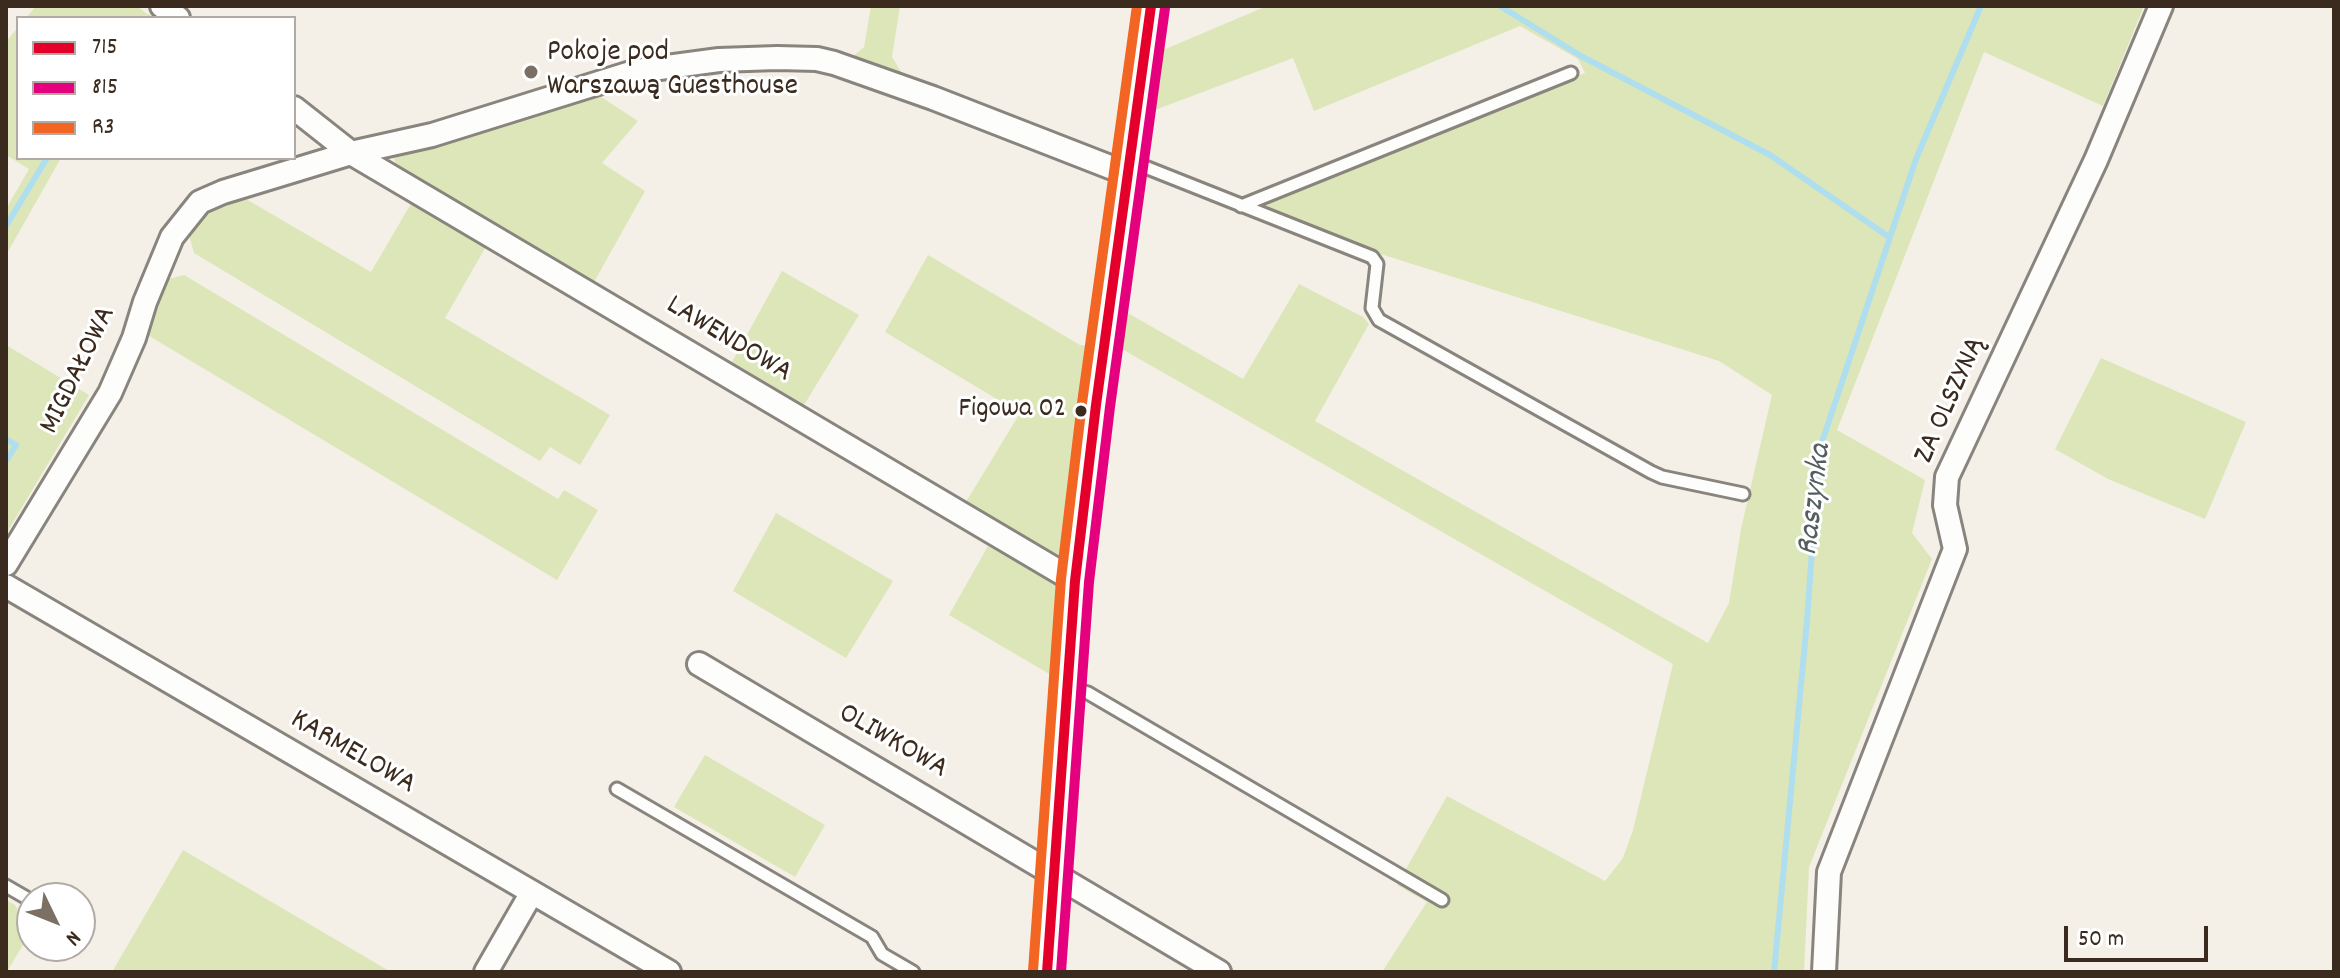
<!DOCTYPE html>
<html>
<head>
<meta charset="utf-8">
<style>
	body { margin:0 }
	#map { position:relative; width:2340px; height:978px; overflow:hidden; background:#f4f0e7; font-family:Dekko,sans-serif }
	canvas { display:block }
	.frame { position:absolute; inset:0; border:8px solid #3b2a1e; pointer-events:none }
	.legend { position:absolute; left:16px; top:16px; width:280px; height:144px; box-sizing:border-box; background:#fff; border:2px solid #b1aaa5; margin:0; padding:10px 14px; list-style:none; font-size:24px; color:#3b2a1e }
	.legend li { display:flex; align-items:center; gap:16px; height:40px }
	.legend b { width:40px; border:2px solid #b1aaa5 }
	.north { position:absolute; left:16px; top:882px; width:80px; height:80px; box-sizing:border-box; background:#fff; border:2px solid #b1aaa5; border-radius:50%; rotate:133deg; font-size:22px; font-weight:700; line-height:32px; text-align:center; color:#3b2a1e }
	.north::after { content:''; display:block; margin:auto; width:28px; height:36px; background:#7c6f64; clip-path:polygon(50% 0,100% 100%,50% 72%,0 100%) }
	.scale { position:absolute; left:2064px; top:926px; width:144px; height:36px; box-sizing:border-box; border:4px solid #3b2a1e; border-top:0; padding-left:10px; font-size:24px; line-height:28px; white-space:nowrap; color:#3b2a1e; -webkit-text-stroke:6px #fff; paint-order:stroke }
</style>
</head>
<body>
<div id="map">
<canvas width="2340" height="978"></canvas>
<div class="frame"></div>
<ul class="legend">
<li><b style="height:10px;background:#e4002b"></b>715</li>
<li><b style="height:10px;background:#e5007d"></b>815</li>
<li><b style="height:10px;background:#f26522"></b>R3</li>
</ul>
<div class="north">N</div>
<div class="scale">50 m</div>
</div>
<script>
const ctx = document.querySelector('canvas').getContext('2d');
ctx.lineJoin = 'round';
function fillPath(path, color) {
  ctx.fillStyle = color;
  ctx.fill(path, 'evenodd');
}
function shape(rows) {
  const path = new Path2D();
  for (const r of rows) {
    path.moveTo(r[0], r[1]);
    for (let i = 2; i < r.length; i += 2) path.lineTo(r[i], r[i + 1]);
  }
  return path;
}
function strokePath(path, color, width, dash) {
  ctx.strokeStyle = color;
  ctx.lineWidth = width;
  ctx.lineCap = dash ? 'butt' : 'round';
  ctx.setLineDash(dash || []);
  ctx.stroke(path);
}
function write(font, color, halo, rows, align = 'center') {
  ctx.font = font + ' Dekko,sans-serif';
  ctx.lineWidth = 6;
  ctx.setLineDash([]);
  ctx.textBaseline = 'middle';
  ctx.strokeStyle = halo;
  ctx.fillStyle = color;
  for (const [text, x, y, turn = 0] of rows) {
    ctx.save();
    ctx.translate(x, y);
    ctx.rotate((+turn || 0) * Math.PI / 180);
    ctx.textAlign = isNaN(turn) ? turn : align;
    if (halo) ctx.strokeText(text, 0, 0);
    ctx.fillText(text, 0, 0);
    ctx.restore();
  }
}
const green = shape([
	[36,6,137,6,147,14,167,18,26,18],
	[871,6,900,6,892,57,904,77,852,57,864,47],
	[1267,6,2144,6,2103,106,1984,52,1837,430,1925,480,1912,533,1932,559,1809,867,1804,972,1382,972,1427,902,1397,885,1447,796,1605,881,1623,858,1633,830,1673,664,1122,349,1126,312,1243,379,1299,284,1363,317,1369,324,1315,421,1708,643,1729,603,1741,529,1772,395,1719,361,1368,250,1254,207,1585,73,1578,59,1520,26,1314,111,1293,58,1147,113,1156,53],
	[18,27,18,158,61,158,6,255,6,209,29,169,6,155,6,42],
	[601,97,638,121,602,163,645,191,594,282,396,166,394,156,402,148],
	[246,199,371,272,412,202,488,243,445,318,610,415,580,465,550,447,540,461,194,253,189,235,199,222,216,207],
	[928,255,1080,345,1091,346,1075,446,1064,558,966,502,1020,413,885,332],
	[782,271,859,315,804,405,732,362],
	[184,275,558,499,564,490,598,510,557,580,146,334,165,280],
	[6,345,89,395,6,534],
	[2101,358,2246,422,2205,519,2108,479,2055,449],
	[776,513,893,581,846,658,733,591],
	[988,546,1056,584,1051,675,949,615],
	[705,755,825,825,795,877,674,807],
	[183,850,391,972,112,972],
	[6,900,15,905,23,919,32,924,32,929,7,972]
]);
const stream = shape([
	[1500,6,1581,56,1770,155,1889,237],
	[6,226,47,158],
	[6,439,16,445,6,461],
	[1774,972,1807,621,1819,451,1916,159,1981,6]
]);
const service = shape([
	[1130,161,1372,257,1377,264,1372,308,1379,320,1651,472,1662,477,1743,494],
	[1241,206,1571,73],
	[1069,687,1088,693,1442,900],
	[617,789,872,937,882,954,913,972],
	[6,886,32,901]
]);
const minor = shape([
	[162,6,178,18],
	[294,108,351,153,1075,581],
	[6,564,110,393,134,338,145,302,172,237,200,202,223,192,351,153,432,135,637,71,719,60,777,58,817,59,834,63,933,98,1128,174],
	[6,586,669,972],
	[699,664,1219,972],
	[486,972,531,894],
	[1824,972,1829,872,1955,549,1945,505,1947,477,2096,160,2161,6]
]);
const tertiary = shape([
	[1047,972,1075,581,1096,405,1151,6]
]);
const bus1 = shape([
	[1047,972,1075,581,1096,405,1151,6]
]);
const bus2 = shape([
	[1061,972,1089,582,1110,407,1165,8]
]);
const bus3 = shape([
	[1033,971,1061,579,1082,403,1137,6]
]);
const markers = [
	[531,72,8,"#7c6f64"],
	[1081,411,7,"#3b2a1e"]
];
const busNames = [
	["Figowa 02",1066,411]
];
const poiNames = [
	["Pokoje pod",547,55],
	["Warszawą Guesthouse",547,89]
];
const streetNames = [
	["LAWENDOWA",728,341,31],
	["MIGDAŁOWA",80,371,-64],
	["ZA OLSZYNĄ",1952,401,-66],
	["OLIWKOWA",892,743,30],
	["KARMELOWA",352,754,30]
];
const waterNames = [
	["Raszynka",1817,500,-83]
];
fillPath(green, '#dde6b8');
strokePath(stream, '#afdeef', 6);
strokePath(service, '#89847d', 17);
strokePath(minor, '#89847d', 28);
strokePath(tertiary, '#89847d', 32);
strokePath(service, '#fdfdfb', 11);
strokePath(minor, '#fdfdfb', 22);
strokePath(tertiary, '#fdfdfb', 26);
strokePath(bus1, '#e4002b', 10);
strokePath(bus2, '#e5007d', 10);
strokePath(bus3, '#f26522', 10);
for (const [x, y, r, color] of markers) {
  const dot = new Path2D();
  dot.arc(x, y, r, 0, 2 * Math.PI);
  ctx.fillStyle = color;
  ctx.fill(dot);
  strokePath(dot, '#fff', 3);
}
write('28px', '#3b2a1e', '#fff', busNames, 'right');
write('30px', '#3b2a1e', '#fff', poiNames, 'left');
write('30px', '#3b2a1e', '#fff', streetNames);
write('italic 32px', '#555e5e', '#fff', waterNames);
</script>
</body>
</html>
